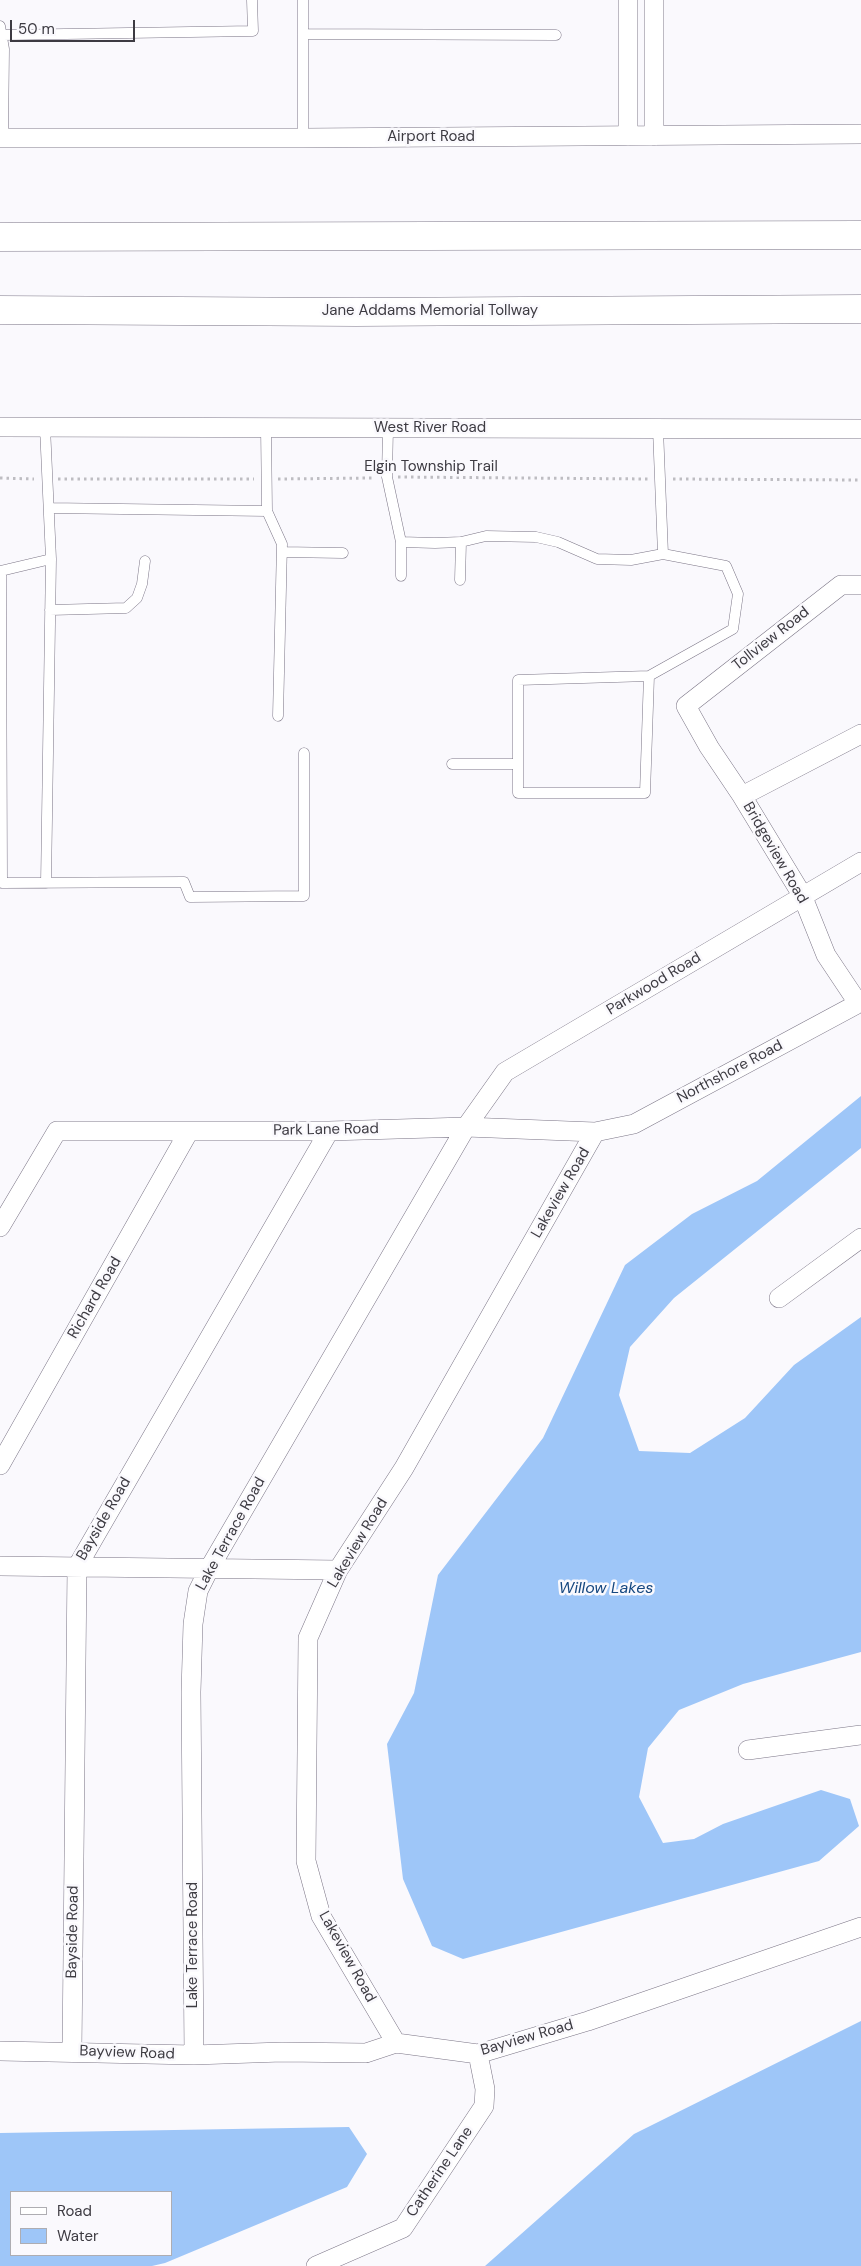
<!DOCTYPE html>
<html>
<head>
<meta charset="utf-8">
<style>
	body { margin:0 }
	#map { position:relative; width:861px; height:2266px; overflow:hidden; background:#faf9fd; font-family:"DM Sans",sans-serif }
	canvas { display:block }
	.legend { position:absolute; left:10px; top:2191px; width:162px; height:65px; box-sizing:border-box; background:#faf9fd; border:1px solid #aeadb2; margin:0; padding:6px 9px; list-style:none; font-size:15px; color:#3d3b42 }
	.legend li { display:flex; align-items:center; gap:10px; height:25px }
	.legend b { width:25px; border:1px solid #aeadb2 }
	.scale { position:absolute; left:10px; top:20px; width:125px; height:22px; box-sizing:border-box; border:2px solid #3d3b42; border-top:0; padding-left:6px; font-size:15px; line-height:18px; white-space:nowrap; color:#3d3b42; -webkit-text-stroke:4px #faf9fd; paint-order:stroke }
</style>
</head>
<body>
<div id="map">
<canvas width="861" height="2266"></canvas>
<ul class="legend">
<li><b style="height:6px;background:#fff"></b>Road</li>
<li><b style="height:14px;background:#9ec6f8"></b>Water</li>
</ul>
<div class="scale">50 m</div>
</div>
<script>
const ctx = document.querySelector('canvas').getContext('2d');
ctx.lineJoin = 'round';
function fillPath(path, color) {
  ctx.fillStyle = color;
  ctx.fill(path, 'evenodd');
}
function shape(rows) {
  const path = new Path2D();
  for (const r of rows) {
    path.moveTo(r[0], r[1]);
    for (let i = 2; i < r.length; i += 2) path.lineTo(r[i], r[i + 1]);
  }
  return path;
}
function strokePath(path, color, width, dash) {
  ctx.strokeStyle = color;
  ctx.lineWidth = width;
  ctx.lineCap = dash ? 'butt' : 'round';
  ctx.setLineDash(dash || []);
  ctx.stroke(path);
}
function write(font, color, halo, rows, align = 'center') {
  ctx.font = font + ' "DM Sans",sans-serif';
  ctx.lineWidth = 5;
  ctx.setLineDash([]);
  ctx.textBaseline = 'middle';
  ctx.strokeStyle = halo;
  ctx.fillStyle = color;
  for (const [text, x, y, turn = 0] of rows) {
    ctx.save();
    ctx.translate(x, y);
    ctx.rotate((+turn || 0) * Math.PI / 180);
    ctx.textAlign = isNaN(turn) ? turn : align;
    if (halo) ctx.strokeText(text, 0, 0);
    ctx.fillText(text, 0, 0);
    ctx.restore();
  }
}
const water = shape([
	[861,1096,861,1148,674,1298,630,1347,619,1395,639,1451,690,1453,745,1418,794,1365,861,1317,861,1652,743,1684,679,1710,648,1748,639,1797,663,1843,694,1839,723,1824,821,1790,850,1799,859,1826,819,1861,463,1959,432,1946,403,1879,387,1744,414,1693,438,1575,543,1438,625,1265,692,1214,757,1181],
	[861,2021,861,2266,485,2266,634,2134],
	[349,2127,367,2154,347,2187,165,2263,152,2266,0,2266,0,2133],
	[11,2192,171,2192,171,2255,11,2255]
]);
const path = shape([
	[398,477,649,479],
	[0,478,34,479],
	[58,479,254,479],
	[278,479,374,478],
	[673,479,861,480]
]);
const lane = shape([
	[0,26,4,49,3,138],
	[303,34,556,35],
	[3,35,253,31,252,0],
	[303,138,303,0],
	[45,427,51,559,1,571,2,883,184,882,190,897,304,896,304,753],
	[266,428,267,511,282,544,278,716],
	[388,428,387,477,401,542,435,543,461,542,486,536,536,537,558,542,597,559,631,560,663,554],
	[49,508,267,511],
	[282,552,343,553],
	[401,576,401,542],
	[460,580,461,542],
	[50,610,126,608,137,598,142,584,145,561],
	[649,676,518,680,518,793,645,793,649,676,733,629,738,594,726,566,663,554,658,429],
	[452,764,517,764],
	[46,883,51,559]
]);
const street = shape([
	[654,0,654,136],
	[628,136,628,0],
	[0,138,303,138,861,134],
	[0,427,861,429],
	[742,796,861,734],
	[858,1003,826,955,802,895,742,796,709,747,686,706,841,585,861,585],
	[0,1227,57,1131,329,1131,466,1127,595,1132,634,1124,861,1002],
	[779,1298,861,1238],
	[0,1465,189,1131],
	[0,1566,338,1570],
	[748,1750,861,1735],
	[396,2043,321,1916,306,1861,308,1638,338,1570,404,1468,595,1132],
	[0,2051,194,2055,282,2052,366,2053,396,2043,478,2054,588,2021,861,1927],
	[72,2051,77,1567,329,1131],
	[194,2055,191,1692,193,1624,198,1591,209,1569,466,1127,505,1072,861,862],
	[316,2266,403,2228,484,2106,485,2089,478,2054]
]);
const highway = shape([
	[0,237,861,235],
	[0,310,356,312,861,309]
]);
const streetNames = [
	["Airport Road",431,137],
	["Jane Addams Memorial Tollway",430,311],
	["West River Road",430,428],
	["Elgin Township Trail",431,467],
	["Tollview Road",771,639,-38],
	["Bridgeview Road",775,853,60],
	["Parkwood Road",654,984,-31],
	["Northshore Road",730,1072,-28],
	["Park Lane Road",326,1130,-1],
	["Lakeview Road",561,1193,-60],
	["Richard Road",95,1298,-60],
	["Bayside Road",104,1519,-60],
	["Lake Terrace Road",231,1534,-61],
	["Lakeview Road",358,1543,-59],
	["Bayside Road",73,1932,-89],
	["Lake Terrace Road",193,1945,-90],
	["Lakeview Road",347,1957,61],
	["Bayview Road",527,2038,-16],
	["Bayview Road",127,2053,2],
	["Catherine Lane",440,2172,-56]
];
const waterNames = [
	["Willow Lakes",606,1589]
];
fillPath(water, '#9ec6f8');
strokePath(lane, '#7b7586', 11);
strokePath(street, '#7b7586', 20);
strokePath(highway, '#7b7586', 29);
strokePath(path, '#bebdc2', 3, [2.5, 4]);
strokePath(lane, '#fff', 10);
strokePath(street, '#fff', 19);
strokePath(highway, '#fff', 28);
write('15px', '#3d3b42', '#faf9fd', streetNames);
write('italic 16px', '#164880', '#faf9fd', waterNames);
</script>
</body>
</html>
